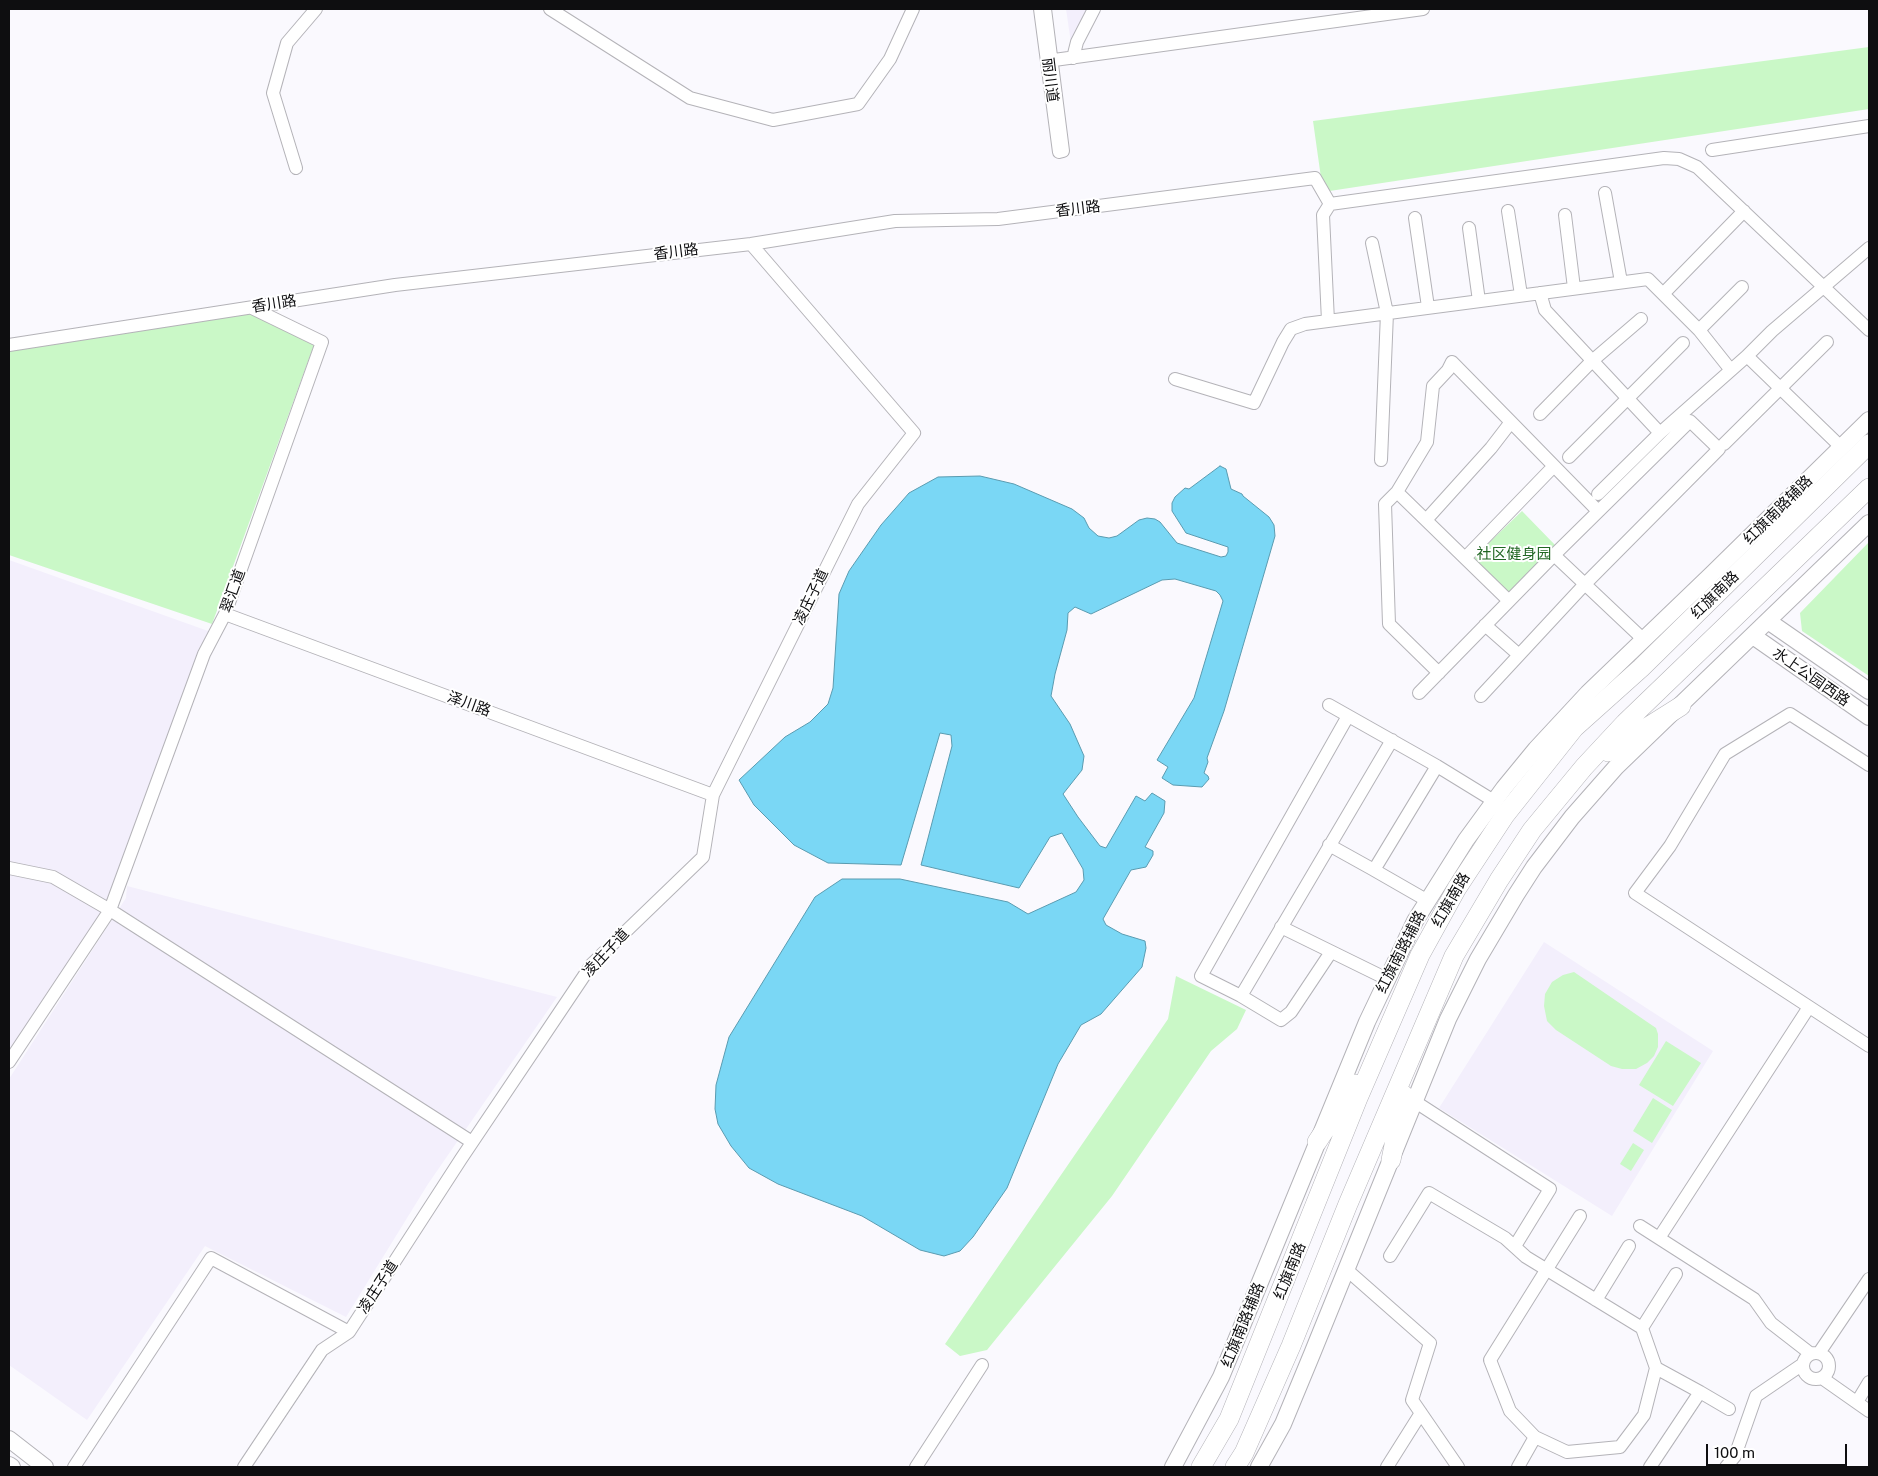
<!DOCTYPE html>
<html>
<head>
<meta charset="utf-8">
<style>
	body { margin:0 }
	#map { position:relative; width:1878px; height:1476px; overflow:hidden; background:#faf9fe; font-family:"Public Sans",sans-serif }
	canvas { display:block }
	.frame { position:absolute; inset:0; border:10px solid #0e0e10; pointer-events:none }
	.scale { position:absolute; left:1706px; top:1444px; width:141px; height:22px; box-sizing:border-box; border:2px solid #0e0e10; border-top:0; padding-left:6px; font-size:15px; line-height:18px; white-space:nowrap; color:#0e0e10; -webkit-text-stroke:4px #fff; paint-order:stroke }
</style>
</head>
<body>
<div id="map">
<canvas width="1878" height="1476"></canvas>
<div class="frame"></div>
<div class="scale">100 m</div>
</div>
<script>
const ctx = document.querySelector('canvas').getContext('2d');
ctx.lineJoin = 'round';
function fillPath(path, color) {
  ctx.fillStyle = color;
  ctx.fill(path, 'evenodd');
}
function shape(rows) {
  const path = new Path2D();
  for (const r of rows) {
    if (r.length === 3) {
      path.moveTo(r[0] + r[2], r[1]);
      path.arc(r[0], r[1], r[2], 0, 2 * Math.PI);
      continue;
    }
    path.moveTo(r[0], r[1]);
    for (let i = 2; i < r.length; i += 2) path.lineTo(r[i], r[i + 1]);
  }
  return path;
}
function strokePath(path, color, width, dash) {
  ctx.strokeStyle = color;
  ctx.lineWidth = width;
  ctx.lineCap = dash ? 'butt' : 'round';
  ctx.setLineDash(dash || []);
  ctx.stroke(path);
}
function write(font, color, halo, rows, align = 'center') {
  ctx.font = font + ' "Public Sans","Noto Sans SC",sans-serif';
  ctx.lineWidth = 4;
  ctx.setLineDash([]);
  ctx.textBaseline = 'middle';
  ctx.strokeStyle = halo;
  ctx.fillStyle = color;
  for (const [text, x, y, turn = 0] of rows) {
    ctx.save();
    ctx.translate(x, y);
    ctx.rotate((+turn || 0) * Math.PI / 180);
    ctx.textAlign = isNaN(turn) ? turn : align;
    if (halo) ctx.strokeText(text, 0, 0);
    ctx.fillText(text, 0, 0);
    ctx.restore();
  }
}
const built = shape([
	[1066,9,1088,9,1071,43],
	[9,560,211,632,115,900,9,1067],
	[127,886,557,997,428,1184,346,1317,205,1246,87,1420,9,1365,9,1079,126,898],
	[1544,942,1713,1051,1612,1216,1439,1108]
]);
const green = shape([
	[1869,47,1869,109,1323,192,1313,121],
	[254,313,314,345,212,624,9,555,9,349],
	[1522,511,1557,547,1508,595,1473,558],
	[1869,542,1869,676,1802,631,1800,613],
	[1574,972,1656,1028,1658,1034,1658,1047,1654,1056,1647,1063,1636,1069,1622,1069,1611,1066,1556,1030,1547,1021,1544,1006,1545,994,1552,982,1563,975],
	[1176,976,1246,1010,1237,1029,1211,1051,1112,1196,987,1350,960,1356,945,1344,1168,1019],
	[1666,1041,1701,1063,1673,1106,1639,1085],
	[1653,1098,1672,1110,1652,1143,1633,1131],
	[1633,1143,1644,1150,1631,1171,1620,1164]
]);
const water = shape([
	[1220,466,1226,469,1231,489,1242,494,1243,496,1269,517,1274,525,1275,536,1224,711,1207,758,1208,762,1204,773,1208,776,1209,779,1202,787,1173,785,1162,778,1168,767,1157,760,1194,698,1223,601,1220,595,1216,591,1175,579,1162,580,1091,614,1075,607,1068,613,1067,630,1055,674,1051,696,1070,724,1084,756,1082,770,1063,794,1078,817,1100,846,1106,848,1136,796,1145,801,1152,793,1165,801,1164,813,1145,847,1153,851,1153,855,1146,867,1131,870,1103,919,1106,925,1122,934,1145,941,1146,948,1142,967,1101,1014,1081,1025,1058,1064,1007,1188,973,1237,960,1251,944,1256,920,1250,862,1216,778,1184,749,1168,731,1146,718,1124,715,1109,716,1085,729,1037,815,897,842,879,900,879,1008,902,1028,914,1076,892,1084,880,1083,869,1062,833,1050,837,1019,888,921,865,952,746,951,735,940,733,901,865,828,863,794,845,754,805,739,780,785,737,810,722,828,704,833,688,839,594,849,571,881,525,909,493,938,477,980,476,1014,484,1072,509,1084,518,1089,528,1098,536,1109,538,1117,536,1139,520,1147,518,1155,519,1160,522,1177,543,1221,557,1226,556,1228,552,1228,547,1186,533,1172,511,1172,503,1175,497,1185,488,1189,489,1220,466]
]);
const minor = shape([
	[550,9,690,98,773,120,858,104,890,59,913,9],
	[1040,9,1059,152,1063,151,1045,9],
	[1073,58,1077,42,1094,9],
	[1047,61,1423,9],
	[1712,150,1869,126],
	[296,168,273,93,287,43,316,9],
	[1605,193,1621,282],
	[1508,211,1521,295],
	[1565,215,1574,288],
	[1415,218,1428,307],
	[1469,228,1479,301],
	[1372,243,1387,313,1381,460],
	[1540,293,1545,310,1660,433],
	[1663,294,1744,211],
	[1328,321,1323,215,1330,204,1664,158,1679,159,1697,167,1869,330],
	[1699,330,1742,287],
	[9,345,395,285,751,244,895,221,998,219,1315,178,1330,204],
	[1747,356,1841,447],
	[1175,379,1254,403,1283,342,1291,329,1305,324,1648,279,1699,330,1730,369],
	[1540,414,1592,361,1641,319],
	[1724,444,1827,342],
	[1569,457,1683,343],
	[1397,492,1385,504,1389,624,1439,673],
	[1598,494,1660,433,1747,356,1772,331,1869,248],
	[1426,520,1491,448,1511,422,1598,511],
	[1554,555,1644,640],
	[1465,558,1554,466],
	[1509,601,1397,492,1427,442,1433,386,1448,370,1452,362,1511,422],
	[225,614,713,795],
	[1485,625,1519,655],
	[1419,693,1554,555,1690,421,1719,449,1585,584,1481,696],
	[1329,705,1437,766],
	[1869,765,1790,714,1725,754,1670,846,1635,893,1869,1046],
	[1329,845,1374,870],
	[9,868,53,877,110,910,472,1142],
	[1428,901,1374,870,1437,766,1494,801],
	[1281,927,1387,979],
	[1331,952,1291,1012,1281,1020,1241,996,1392,740],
	[1241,996,1201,976,1348,716],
	[9,1062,110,910,204,654,225,614,322,342,252,308],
	[1414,1101,1550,1189,1515,1246],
	[1580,1216,1490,1360,1510,1411,1535,1437,1567,1452,1620,1447,1644,1415,1656,1368],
	[1640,1226,1754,1299,1771,1323,1811,1354],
	[1659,1238,1809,1007],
	[1390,1256,1429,1193,1505,1238,1526,1257,1642,1328,1656,1368,1700,1392,1650,1467],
	[1347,1270,1430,1343,1412,1400,1458,1467],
	[1596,1300,1629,1246],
	[1642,1328,1676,1274],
	[1816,1366,13],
	[1819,1353,1869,1279],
	[1822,1378,1869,1411],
	[1700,1392,1729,1409],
	[1857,1402,1869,1382],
	[74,1467,211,1258,349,1332,461,1159,592,964,703,857,713,795,858,504,914,433,751,244],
	[244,1467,322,1350,349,1332],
	[916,1467,982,1365],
	[1387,1467,1421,1413],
	[1518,1467,1535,1437],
	[1726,1467,1735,1456,1756,1396,1803,1364]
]);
const major = shape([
	[1768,621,1869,691],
	[1753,636,1869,717],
	[9,1439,45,1467],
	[9,1465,12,1467],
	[1173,1467,1221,1377,1367,1022,1415,921,1466,840,1504,788,1536,749,1588,693,1712,574,1869,420],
	[1259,1467,1283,1424,1312,1354,1448,1019,1478,959,1516,895,1534,867,1572,817,1616,767,1869,523]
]);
const highway = shape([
	[1608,752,1681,706],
	[1317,1142,1355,1084],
	[1391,1160,1404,1095],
	[1201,1467,1229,1419,1358,1098,1420,955,1457,888,1505,815,1574,728,1641,668,1869,444],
	[1235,1467,1244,1453,1291,1346,1348,1204,1454,956,1499,880,1532,830,1584,767,1625,723,1869,488]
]);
const streetNames = [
	["丽川道",1050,80,83],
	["香川路",1078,209,-7],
	["香川路",676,252,-7],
	["香川路",274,304,-9],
	["红旗南路辅路",1778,510,-45],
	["翠汇道",233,591,-70],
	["红旗南路",1715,595,-45],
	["凌庄子道",811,597,-64],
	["水上公园西路",1811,677,35],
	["泽川路",469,704,20],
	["红旗南路",1451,900,-60],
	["红旗南路辅路",1401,952,-63],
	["凌庄子道",606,953,-47],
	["红旗南路",1290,1271,-68],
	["凌庄子道",378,1287,-57],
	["红旗南路辅路",1243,1325,-68]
];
const parkNames = [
	["社区健身园",1514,554]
];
fillPath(built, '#f3effc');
fillPath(green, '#caf8c7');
fillPath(water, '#7ad7f5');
strokePath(water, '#5a9bb0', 1);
strokePath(minor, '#b4b3b8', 14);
strokePath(major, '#b4b3b8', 18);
strokePath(highway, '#b4b3b8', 20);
strokePath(minor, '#fff', 12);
strokePath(major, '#fff', 16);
strokePath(highway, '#fff', 19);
write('15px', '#0e0e10', '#fff', streetNames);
write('15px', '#216623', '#fff', parkNames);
</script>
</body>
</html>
